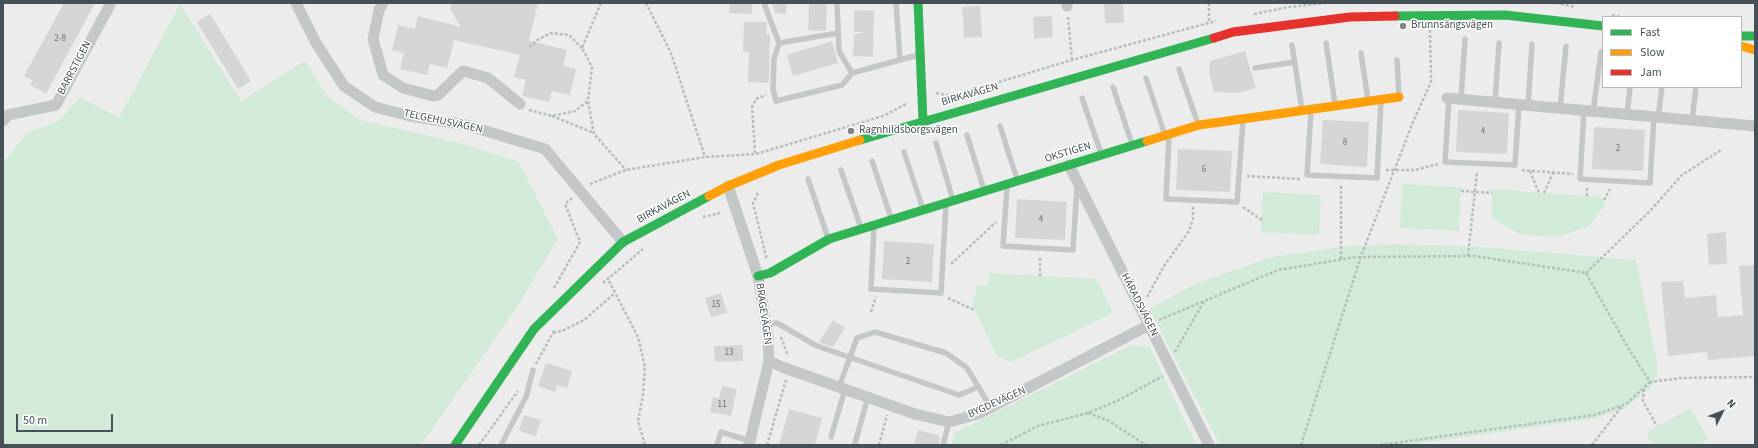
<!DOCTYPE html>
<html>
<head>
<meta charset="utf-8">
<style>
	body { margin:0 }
	#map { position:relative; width:1758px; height:448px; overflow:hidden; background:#edecec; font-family:"Source Sans 3",sans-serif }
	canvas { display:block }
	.frame { position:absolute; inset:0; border:4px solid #455157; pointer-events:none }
	.legend { position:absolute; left:1602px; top:16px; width:140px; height:72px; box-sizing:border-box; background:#fff; border:1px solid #b5b9bc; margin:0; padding:5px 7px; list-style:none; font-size:12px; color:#455157 }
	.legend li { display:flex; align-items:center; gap:8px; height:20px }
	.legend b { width:20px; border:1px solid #b5b9bc }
	.north { position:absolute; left:1702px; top:392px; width:40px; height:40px; -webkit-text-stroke:3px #fff; paint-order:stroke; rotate:48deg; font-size:11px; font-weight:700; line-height:16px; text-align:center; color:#455157 }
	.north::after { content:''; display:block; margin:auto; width:14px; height:18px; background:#455157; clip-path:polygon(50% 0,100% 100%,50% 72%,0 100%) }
	.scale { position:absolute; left:16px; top:414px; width:97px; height:18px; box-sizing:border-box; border:2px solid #455157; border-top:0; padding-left:5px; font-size:12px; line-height:14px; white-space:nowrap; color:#455157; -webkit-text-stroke:3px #fff; paint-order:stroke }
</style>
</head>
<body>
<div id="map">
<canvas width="1758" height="448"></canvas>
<div class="frame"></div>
<ul class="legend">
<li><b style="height:5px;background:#30b455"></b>Fast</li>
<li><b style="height:5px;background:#ff9f0a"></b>Slow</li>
<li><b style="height:5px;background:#e5322d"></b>Jam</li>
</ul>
<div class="north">N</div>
<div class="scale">50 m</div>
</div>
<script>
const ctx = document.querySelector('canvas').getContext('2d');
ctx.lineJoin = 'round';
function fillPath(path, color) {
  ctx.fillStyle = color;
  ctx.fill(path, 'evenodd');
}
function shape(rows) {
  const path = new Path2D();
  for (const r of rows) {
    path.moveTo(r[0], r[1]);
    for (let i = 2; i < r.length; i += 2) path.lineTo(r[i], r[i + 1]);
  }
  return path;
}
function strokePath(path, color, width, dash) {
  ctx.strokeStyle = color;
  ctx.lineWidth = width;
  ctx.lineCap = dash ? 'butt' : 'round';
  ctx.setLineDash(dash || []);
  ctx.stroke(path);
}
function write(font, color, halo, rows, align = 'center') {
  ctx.font = font + ' "Source Sans 3",sans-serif';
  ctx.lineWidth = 3;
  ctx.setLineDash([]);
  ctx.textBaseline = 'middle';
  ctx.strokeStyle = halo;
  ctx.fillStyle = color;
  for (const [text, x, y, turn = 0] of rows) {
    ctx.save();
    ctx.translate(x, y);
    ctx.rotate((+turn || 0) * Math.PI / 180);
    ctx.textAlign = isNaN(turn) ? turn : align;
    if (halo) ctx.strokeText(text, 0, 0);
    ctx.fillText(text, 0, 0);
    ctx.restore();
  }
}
const green = shape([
	[180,4,241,101,305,61,328,97,360,120,464,144,519,162,558,239,517,307,421,445,3,445,3,163,27,133,60,120,80,97,119,118],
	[1402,184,1461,187,1459,231,1400,228],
	[1492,189,1600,197,1606,203,1589,226,1558,237,1521,235,1492,218],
	[1263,192,1321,195,1319,235,1261,232],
	[1395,244,1480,247,1636,260,1658,369,1652,386,1626,408,1593,419,1407,445,1220,445,1149,309,1195,284,1272,257,1349,246],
	[990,273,1097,279,1113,313,1011,362,997,356,972,305,977,286,987,286],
	[1131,345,1150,347,1196,445,952,445,955,433],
	[1690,408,1708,439,1698,445,1653,445,1646,433]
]);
const building = shape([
	[64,3,95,3,46,94,30,85,32,80,24,76],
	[451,3,538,3,529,41,567,50,563,65,576,69,570,95,552,91,549,102,522,96,526,80,514,77,520,55,454,40,447,68,430,64,427,75,400,69,404,53,392,50,398,25,415,29,418,16,461,27,450,9],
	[730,3,752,3,752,14,729,13],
	[772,3,787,3,786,14,775,13],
	[809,3,827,3,826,31,808,30],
	[1104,3,1123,3,1124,23,1105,23],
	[980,6,982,37,964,38,962,7],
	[854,10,874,11,873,57,853,56,854,35,864,32,854,32],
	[210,14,251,81,238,89,197,22],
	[1052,16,1053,37,1034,39,1033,17],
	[744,22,767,22,766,34,770,34,769,83,748,82,749,52,743,52],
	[832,41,838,63,793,76,787,55],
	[1245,51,1256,88,1238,93,1214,92,1209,71,1210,61],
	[1458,110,1509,113,1507,154,1456,152],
	[1323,120,1369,122,1367,167,1320,164],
	[1594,127,1645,130,1643,171,1592,169],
	[1178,149,1232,151,1230,192,1176,190],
	[1017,199,1067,202,1065,240,1015,238],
	[1726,232,1727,264,1709,265,1707,234],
	[884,241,934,244,932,282,882,279],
	[1755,265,1755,356,1708,360,1707,352,1668,356,1661,282,1683,281,1685,298,1716,295,1718,317,1743,315,1739,266],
	[721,293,727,313,711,317,705,298],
	[833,320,845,328,833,347,819,342],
	[743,345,743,361,715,362,714,346],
	[546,363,572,371,567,388,557,385,555,392,538,386],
	[722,386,737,389,731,416,710,412,713,397,719,399],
	[789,409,822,418,815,445,779,445],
	[524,415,541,420,536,436,519,431],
	[918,430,940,436,938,445,914,445]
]);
const path = shape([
	[601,3,582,48,592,67,588,101,594,134,626,170],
	[646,3,671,53,705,157],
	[1209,3,1209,22],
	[1556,3,1575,7],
	[1254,14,1289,7,1325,3],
	[1612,15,1621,17],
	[1068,17,1072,60],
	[529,47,539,39,551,33,569,35,582,48],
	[936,93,952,96,1072,60,1216,21],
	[529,110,552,116,575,111,588,101],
	[552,116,594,133],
	[755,153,752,107,756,99,766,95],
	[1386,170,1415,170,1438,164],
	[1522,170,1573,174],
	[1530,171,1539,193],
	[1247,176,1300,179],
	[590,184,626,170,705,157,756,154,883,116,908,103],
	[1461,191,1492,193],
	[758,193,753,203,767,260],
	[1544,193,1553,173],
	[1587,196,1587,188],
	[1604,200,1610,189],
	[1243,207,1262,220],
	[703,217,720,213],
	[1468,256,1477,172],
	[1341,259,1341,185],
	[951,264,996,222],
	[1586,273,1650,211,1682,175,1721,150],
	[1040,276,1040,256],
	[609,281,638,337,645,367,643,395,638,421,645,445],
	[603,283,643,249],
	[554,288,580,242,565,204,572,198],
	[1147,297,1164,266,1189,231,1193,219,1193,207],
	[948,298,974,310],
	[871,312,876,297],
	[1159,320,1278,270,1356,257,1474,256,1586,273,1627,346,1650,382,1681,378,1755,377],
	[553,333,564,330,584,320,615,293],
	[781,337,788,356],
	[1175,352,1204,301],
	[536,364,555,329],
	[1644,389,1643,401,1657,426],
	[1088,413,1107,420,1146,445],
	[479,445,518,391],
	[767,445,786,380],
	[879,445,887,415],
	[1001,445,1038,426,1088,413,1119,400,1163,376],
	[1301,445,1361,256,1413,122,1431,82,1430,30],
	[1380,445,1594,415,1626,404,1650,382],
	[1592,445,1622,406]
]);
const lane = shape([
	[764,3,779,43,774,59,773,89,776,101,842,85,852,73],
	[837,3,839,51,852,73,918,55],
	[896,3,900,60],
	[779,43,838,33],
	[1326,43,1335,104],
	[1292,45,1302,110],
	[1361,53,1368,100],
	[1397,60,1399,96],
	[1255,68,1295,62],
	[1179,69,1198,124],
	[1146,78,1165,135],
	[1113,87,1132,144],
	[1082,98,1101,153],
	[1449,98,1445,162,1515,165,1519,105],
	[1461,99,1465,39],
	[1495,102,1499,43],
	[1528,106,1532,44],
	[1560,109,1566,46],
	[1311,111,1307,175,1377,178,1381,101],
	[1584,111,1580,179,1650,183,1654,117],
	[1593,112,1601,52],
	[1627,115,1630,87],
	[1658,118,1662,87],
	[1692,120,1696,87],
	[1000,126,1017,179],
	[967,135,984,190],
	[1169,136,1166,199,1237,202,1243,121],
	[936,143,953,200],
	[904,152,923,209],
	[872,161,891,218],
	[841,170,861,228],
	[808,179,828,238],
	[1007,187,1003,246,1073,250,1077,186],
	[874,228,871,289,941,293,946,205],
	[766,324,777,323,817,346,959,395,978,387],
	[839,387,857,338,875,332,946,353,967,368,991,408],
	[831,437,845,389],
	[855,443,868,397],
	[501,445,526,397,533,370],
	[717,445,721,432,750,441],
	[943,445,949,422]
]);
const street = shape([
	[296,3,316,43,344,86,375,107,410,116,466,125,545,149,623,242],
	[383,3,379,10,373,39,383,75,403,88,433,96,438,95,463,71,488,78,520,104],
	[1067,3,1067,6],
	[1447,98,1755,126],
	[3,121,8,115,56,105,111,3],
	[1069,165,1209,445],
	[728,186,758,276,768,337,769,361,749,445],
	[769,361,782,367,915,414,949,422,978,414,1149,325]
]);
const fast = shape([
	[918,3,923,121],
	[1395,16,1505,15,1603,26],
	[1741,36,1755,36],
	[860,140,1214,38],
	[758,276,770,273,829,239,1147,141],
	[455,445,534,329,623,242,709,196]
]);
const slow = shape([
	[1741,46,1755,50],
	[1147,141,1199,125,1399,97],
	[709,196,728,186,779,165,860,140]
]);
const jam = shape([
	[1214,38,1233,32,1350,17,1395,16]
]);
const markers = [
	[1403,26,4,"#80878b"],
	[851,131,4,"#80878b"]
];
const numberNames = [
	["2-8",60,39],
	["4",1483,132],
	["8",1345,143],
	["2",1618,149],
	["6",1204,170],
	["4",1041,220],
	["2",908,262],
	["15",716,305],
	["13",729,353],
	["11",722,405]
];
const poiNames = [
	["Brunnsängsvägen",1411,26],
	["Ragnhildsborgsvägen",859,131]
];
const streetNames = [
	["BARRSTIGEN",75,68,-62],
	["BIRKAVÄGEN",970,95,-16],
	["TELGEHUSVÄGEN",443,122,12],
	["OKSTIGEN",1068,153,-17],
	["BIRKAVÄGEN",664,207,-28],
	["HÄRADSVÄGEN",1139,305,63],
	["BRAGEVÄGEN",763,314,82],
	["BYGDEVÄGEN",997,403,-24]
];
fillPath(green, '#d2ead8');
fillPath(building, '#d4d5d5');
strokePath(path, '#b3bfba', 2.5, [3, 2]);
strokePath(lane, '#c3c7c8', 5.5);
strokePath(street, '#c3c7c8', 11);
strokePath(fast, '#30b455', 9);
strokePath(slow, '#ff9f0a', 9);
strokePath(jam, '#e5322d', 9);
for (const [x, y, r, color] of markers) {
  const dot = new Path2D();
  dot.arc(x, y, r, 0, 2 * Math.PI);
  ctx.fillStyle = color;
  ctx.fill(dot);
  strokePath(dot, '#fff', 1.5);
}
write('9px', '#6a7377', null, numberNames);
write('11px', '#455157', '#fff', poiNames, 'left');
write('11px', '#455157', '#fff', streetNames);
</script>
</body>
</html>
